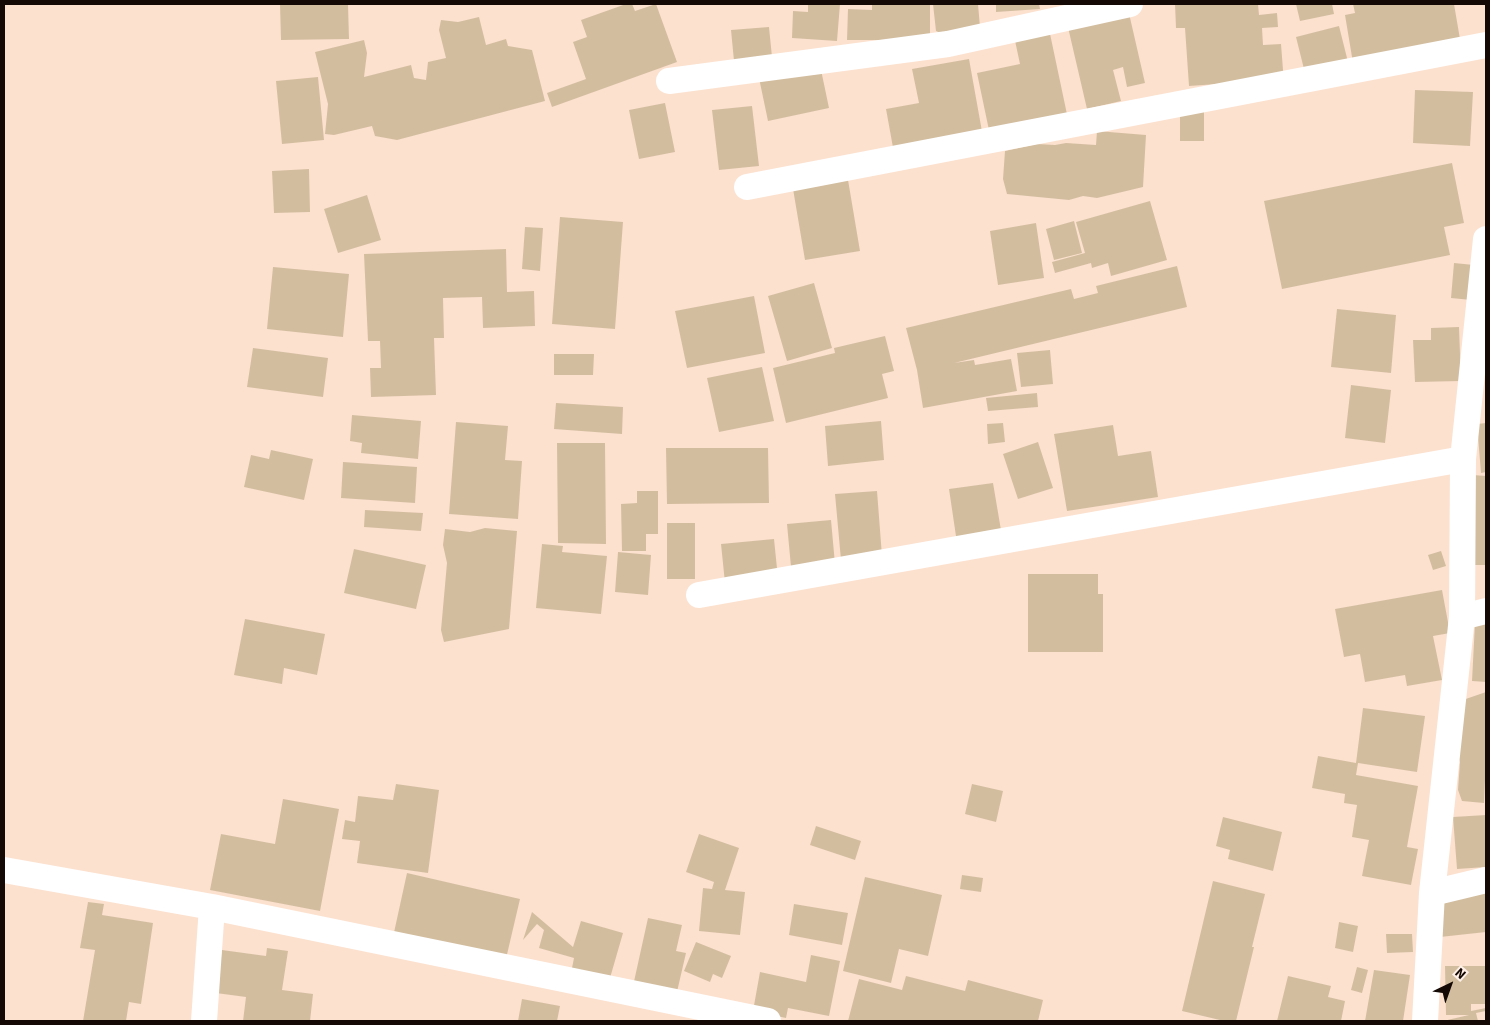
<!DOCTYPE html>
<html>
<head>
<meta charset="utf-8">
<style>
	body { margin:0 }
	#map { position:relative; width:1490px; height:1025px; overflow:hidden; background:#fce1cf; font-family:"Source Sans 3",sans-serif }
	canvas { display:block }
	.frame { position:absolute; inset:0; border:5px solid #140904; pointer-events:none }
	.north { position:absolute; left:1425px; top:960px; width:50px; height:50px; -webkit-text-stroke:4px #fff1e8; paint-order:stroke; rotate:42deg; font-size:14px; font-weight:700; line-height:20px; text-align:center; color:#140904 }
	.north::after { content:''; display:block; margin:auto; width:18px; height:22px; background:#140904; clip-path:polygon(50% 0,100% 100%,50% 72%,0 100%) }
</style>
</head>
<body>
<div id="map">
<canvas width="1490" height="1025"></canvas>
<div class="frame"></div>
<div class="north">N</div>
</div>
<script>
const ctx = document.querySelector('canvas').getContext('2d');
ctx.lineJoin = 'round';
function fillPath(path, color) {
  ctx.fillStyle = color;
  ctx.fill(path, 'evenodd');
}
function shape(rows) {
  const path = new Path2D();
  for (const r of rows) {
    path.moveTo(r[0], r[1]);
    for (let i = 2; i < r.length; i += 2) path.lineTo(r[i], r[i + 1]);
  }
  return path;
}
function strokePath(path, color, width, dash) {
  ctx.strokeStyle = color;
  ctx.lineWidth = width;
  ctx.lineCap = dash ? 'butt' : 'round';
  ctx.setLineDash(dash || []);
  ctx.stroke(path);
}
const building = shape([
	[280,4,348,4,349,39,281,40],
	[626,4,632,4,635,11,656,4,677,62,552,107,547,93,586,79,573,42,587,37,581,20],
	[808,4,840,4,837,41,792,38,793,11,808,12],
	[872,4,930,4,930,42,891,40,847,40,848,9,872,10],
	[933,4,978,4,980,27,950,37,936,31],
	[996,4,1039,4,1040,9,996,12],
	[1175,4,1258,4,1259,15,1277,13,1278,27,1262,28,1263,45,1281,44,1284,83,1246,82,1189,86,1185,28,1176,28],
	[1296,4,1332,4,1334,14,1300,21],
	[1353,4,1454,4,1461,45,1353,63,1345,15,1355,13],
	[1128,9,1145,83,1127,87,1123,67,1113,70,1121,101,1087,109,1067,23],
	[479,17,486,45,506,39,508,46,532,50,545,101,397,140,375,136,372,126,334,135,325,134,328,104,315,52,364,40,367,53,364,77,411,65,414,78,426,80,428,62,446,58,439,30,441,20,458,22],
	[1339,26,1348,62,1305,73,1296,37],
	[769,27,772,57,734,61,731,30],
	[1049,29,1068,119,990,135,977,73,1020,64,1014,36],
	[969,59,983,137,894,153,886,109,919,103,912,69],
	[820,65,829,108,768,121,759,78],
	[318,77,324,140,282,144,276,81],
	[1415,90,1473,92,1470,146,1413,143],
	[665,103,675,152,639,159,629,110],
	[752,106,759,166,719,170,712,110],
	[1180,111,1204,111,1204,141,1180,141],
	[1097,131,1146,135,1143,187,1097,198,1083,196,1069,200,1007,194,1003,179,1005,151,1037,144,1055,145,1066,143,1096,145],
	[1452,163,1464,223,1444,227,1450,255,1282,289,1264,201],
	[309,169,310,212,274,213,272,171],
	[847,174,860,251,805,260,792,183],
	[367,195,381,240,338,253,324,209],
	[1150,201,1167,260,1111,276,1108,263,1092,268,1091,263,1055,273,1052,262,1085,253,1076,222],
	[560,217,623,222,615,329,552,324],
	[1074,221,1082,253,1054,260,1046,229],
	[1036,223,1044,278,998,285,990,231],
	[525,227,543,228,540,271,522,269],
	[506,249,507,292,534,291,535,326,483,328,482,297,443,298,444,338,434,338,436,395,371,397,370,368,381,368,380,341,368,341,364,254],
	[1454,263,1474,265,1471,300,1451,298],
	[1177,266,1187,307,954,363,974,360,975,365,1011,359,1017,391,923,408,917,370,906,328,1071,289,1074,299,1098,293,1096,286],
	[273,267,349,274,343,337,267,329],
	[814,283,832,348,787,361,768,296],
	[754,296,765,353,687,368,675,311],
	[1337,309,1396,315,1391,373,1331,367],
	[1459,327,1461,381,1415,382,1413,340,1431,340,1431,328],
	[885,336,894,371,882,374,888,398,786,423,773,368,835,353,834,348],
	[253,348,328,358,323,397,247,387],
	[1050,350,1053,384,1021,387,1017,353],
	[554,354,594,354,593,375,554,375],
	[762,367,774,421,719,432,707,378],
	[1351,385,1391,390,1385,443,1345,438],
	[1037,393,1038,407,988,411,986,398],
	[556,403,623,407,622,434,554,429],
	[352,415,421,421,418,459,361,453,362,443,350,441],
	[881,421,884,460,828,466,825,426],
	[456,422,508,426,505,460,522,461,518,519,449,514],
	[1003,423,1005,442,988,444,987,424],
	[1486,423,1486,472,1481,473,1477,424],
	[1113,425,1118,456,1151,451,1158,497,1067,511,1054,434],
	[1038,442,1053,488,1018,499,1003,454],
	[557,443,605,443,606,544,558,543],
	[666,448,768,448,769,503,667,504],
	[271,450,313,459,304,500,244,487,251,455,269,459],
	[343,462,417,467,415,503,341,498],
	[1473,475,1486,476,1486,565,1470,565],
	[993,483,1002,536,957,543,949,489],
	[637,491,658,491,658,534,646,534,646,551,622,551,621,504,637,503],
	[877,491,882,556,841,560,835,494],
	[365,510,423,513,421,531,364,527],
	[831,520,835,564,791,567,787,524],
	[667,523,695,523,695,579,667,579],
	[485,528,517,531,509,629,444,642,441,630,447,563,443,545,445,529,470,532],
	[774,539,778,578,725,583,721,544],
	[542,544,563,546,562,552,607,556,601,614,536,608],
	[354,549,426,565,416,609,344,593],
	[1441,551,1446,566,1433,570,1428,555],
	[618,552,651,555,648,595,615,592],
	[1028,574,1098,574,1098,594,1103,594,1103,652,1028,652],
	[1442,590,1450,633,1433,636,1442,680,1407,686,1405,675,1365,682,1360,654,1344,657,1335,609],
	[245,619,325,634,317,675,284,668,282,684,234,675],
	[1475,623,1486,624,1486,682,1472,681],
	[1486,692,1486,783,1485,780,1484,803,1462,801,1458,790,1460,762,1454,744,1457,702],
	[1363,708,1425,716,1417,772,1358,763,1356,775,1418,786,1407,847,1418,849,1411,885,1362,876,1369,840,1352,837,1357,805,1344,803,1345,794,1312,788,1318,756,1356,763],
	[396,784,439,790,428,873,357,863,360,841,342,839,345,820,355,822,358,796,393,800],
	[972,784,1003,791,996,822,965,814],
	[283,799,339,809,320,911,210,890,221,834,275,844],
	[1486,815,1486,867,1457,869,1453,817],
	[1223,817,1282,832,1273,871,1228,859,1230,850,1216,846],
	[816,826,861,841,855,860,810,845],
	[699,834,739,848,725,890,745,892,740,935,699,931,703,888,712,889,714,882,686,872],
	[407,873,520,899,505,963,393,937],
	[962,875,983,878,981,892,960,889],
	[865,877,942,895,928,956,899,949,891,983,843,971],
	[1213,881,1265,894,1252,947,1254,947,1236,1021,1224,1021,1182,1011],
	[1486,892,1486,932,1440,937,1436,896],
	[88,902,104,904,102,915,153,923,141,1004,129,1002,126,1021,83,1021,95,950,80,948],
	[794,904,848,913,842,945,789,935],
	[532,912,573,947,581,921,623,933,610,978,572,968,574,958,539,948,544,930,537,924,523,940],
	[648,918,682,925,676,951,686,953,676,996,633,986],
	[1339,922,1358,926,1353,952,1335,948],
	[1386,934,1412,934,1413,952,1387,953],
	[696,942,731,956,722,978,713,974,710,982,684,971],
	[267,948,288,951,282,990,313,994,310,1021,243,1021,246,997,216,993,222,950,266,956],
	[811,955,840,961,829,1016,788,1008,786,1018,753,1011,760,972,806,982],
	[1445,966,1486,966,1486,1004,1471,1004,1471,1015,1471,1011,1486,1008,1486,1011,1476,1013,1478,1021,1443,1021,1469,1015,1446,1015],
	[1357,967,1368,970,1362,993,1351,990],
	[1374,970,1410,975,1403,1021,1365,1021],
	[906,976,965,991,968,980,1043,1000,1038,1021,848,1021,859,979,902,990],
	[1288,976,1331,986,1328,997,1345,1001,1341,1021,1277,1021],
	[522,999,560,1006,557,1021,518,1021]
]);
const minor = shape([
	[669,81,948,44,1130,4],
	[747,187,1486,45],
	[699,595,1463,459],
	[1462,617,1486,611],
	[4,870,212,907,768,1021],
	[1432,893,1486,880],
	[204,1021,212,907],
	[1425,1021,1432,893,1462,617,1463,459,1486,239]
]);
fillPath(building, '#d3bd9f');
strokePath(minor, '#fff', 26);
</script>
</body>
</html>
